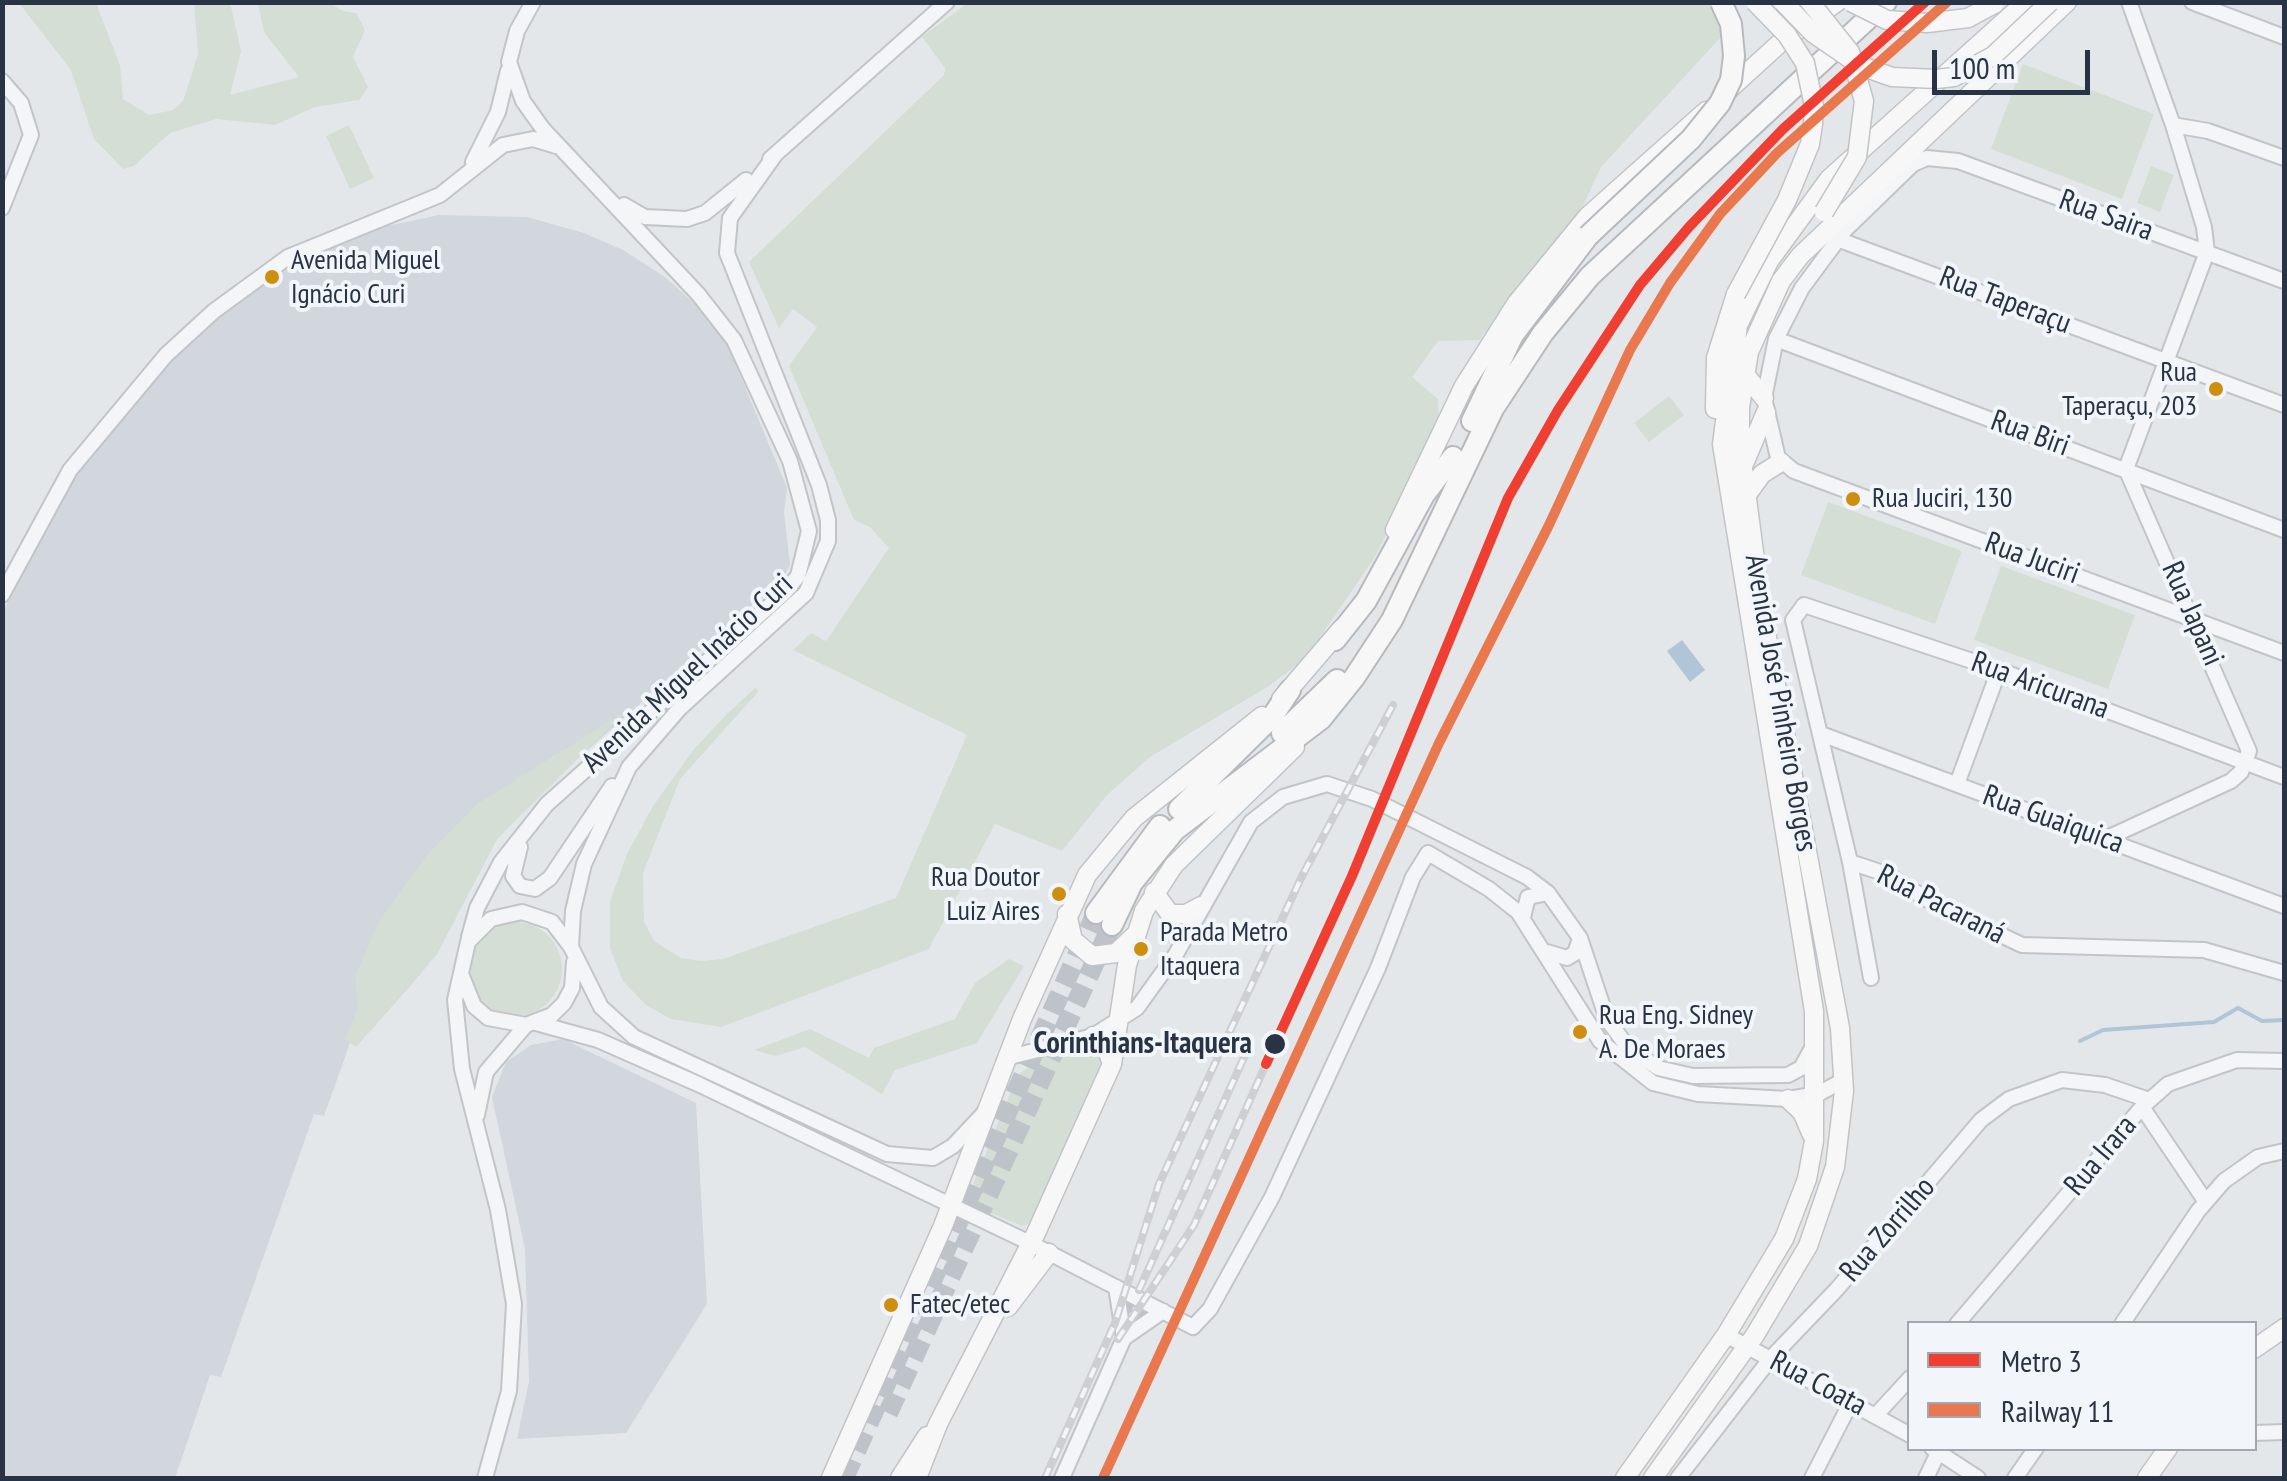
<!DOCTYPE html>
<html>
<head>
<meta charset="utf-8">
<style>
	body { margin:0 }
	#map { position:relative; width:2287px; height:1481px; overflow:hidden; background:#e4e7ea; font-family:"PT Sans Narrow",sans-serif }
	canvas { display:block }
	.frame { position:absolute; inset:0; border:5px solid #283445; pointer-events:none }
	.legend { position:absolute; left:1907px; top:1321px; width:350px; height:130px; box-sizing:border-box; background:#f2f5f9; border:2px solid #a1a8b1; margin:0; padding:12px 18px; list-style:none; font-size:30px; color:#283445 }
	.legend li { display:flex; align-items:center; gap:20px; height:50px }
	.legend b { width:50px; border:2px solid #a1a8b1 }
	.scale { position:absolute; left:1932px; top:50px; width:158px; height:45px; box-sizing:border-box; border:5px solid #283445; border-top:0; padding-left:12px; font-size:30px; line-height:35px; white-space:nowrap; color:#283445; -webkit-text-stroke:8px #f2f5f9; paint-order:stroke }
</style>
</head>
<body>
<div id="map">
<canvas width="2287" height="1481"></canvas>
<div class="frame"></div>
<ul class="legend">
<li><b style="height:12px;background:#ef3f32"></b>Metro 3</li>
<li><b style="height:12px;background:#ea784f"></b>Railway 11</li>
</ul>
<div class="scale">100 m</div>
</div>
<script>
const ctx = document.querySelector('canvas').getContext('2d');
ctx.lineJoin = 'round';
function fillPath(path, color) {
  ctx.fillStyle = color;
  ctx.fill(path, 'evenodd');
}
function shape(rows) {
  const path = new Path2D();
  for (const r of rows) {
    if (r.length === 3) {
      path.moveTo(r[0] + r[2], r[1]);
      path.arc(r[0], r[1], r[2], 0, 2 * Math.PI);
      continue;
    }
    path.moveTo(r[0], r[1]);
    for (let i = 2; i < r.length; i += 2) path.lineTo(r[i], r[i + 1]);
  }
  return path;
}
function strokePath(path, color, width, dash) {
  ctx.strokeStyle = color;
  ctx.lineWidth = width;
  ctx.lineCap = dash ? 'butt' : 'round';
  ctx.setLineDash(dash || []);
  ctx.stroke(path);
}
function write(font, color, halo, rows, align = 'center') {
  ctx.font = font + ' "PT Sans Narrow",sans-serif';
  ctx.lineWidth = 8;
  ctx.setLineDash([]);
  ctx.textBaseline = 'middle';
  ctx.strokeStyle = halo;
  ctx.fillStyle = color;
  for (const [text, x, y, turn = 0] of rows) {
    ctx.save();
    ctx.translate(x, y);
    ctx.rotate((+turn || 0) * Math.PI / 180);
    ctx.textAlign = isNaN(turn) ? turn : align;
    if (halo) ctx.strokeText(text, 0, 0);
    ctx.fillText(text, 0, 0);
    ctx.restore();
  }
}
const built = shape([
	[439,215,527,217,584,233,623,250,665,277,705,313,726,341,787,488,784,513,790,564,784,577,541,791,497,839,437,954,350,1043,324,1116,314,1114,221,1377,210,1375,175,1478,3,1478,2,613,77,474,130,402,188,341,254,285,303,254,358,232],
	[563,1039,696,1103,707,1304,626,1433,517,1439,529,1381,525,1249,492,1097,506,1062,531,1045]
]);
const green = shape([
	[969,2,1713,3,1722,36,1601,167,1584,204,1479,340,1438,341,1412,377,1438,399,1439,425,1375,557,1306,658,1269,686,1150,757,1107,795,1062,851,995,824,929,949,721,1027,671,1019,646,1005,623,981,610,948,610,901,627,854,653,806,694,749,728,713,756,687,758,692,680,779,643,873,644,921,654,941,681,958,701,961,723,959,896,898,967,735,793,650,811,633,826,641,889,548,870,527,854,520,789,366,817,327,793,309,779,328,749,262,944,75,945,68,922,37],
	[19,3,96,3,120,65,123,99,149,115,173,110,183,101,198,54,194,3,229,3,231,7,241,51,230,95,299,77,264,32,258,3,330,3,343,11,356,13,365,30,353,57,368,87,359,100,315,107,275,125,216,119,170,133,134,166,123,169,94,139,71,70],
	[2023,64,2154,114,2122,199,1991,149],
	[349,125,374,178,350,189,326,136],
	[2151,166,2174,175,2160,212,2137,203],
	[1669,396,1684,415,1649,442,1634,423],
	[1828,502,1962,551,1935,624,1801,575],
	[2001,566,2135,615,2108,689,1974,640],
	[627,710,497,839,437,954,413,983,356,1047,345,1039,358,1008,355,976,380,920,427,855,477,804],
	[515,969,47],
	[1009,959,1024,966,977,1043,895,1070,882,1094,805,1047,776,1056,754,1050,810,1029,869,1058,874,1048,955,1019,975,983],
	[1092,1047,1105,1061,1034,1222,1022,1226,979,1208,972,1200,971,1189,1018,1075,1036,1060]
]);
const water = shape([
	[1682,640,1705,670,1690,682,1667,651]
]);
const stream = shape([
	[2080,1041,2103,1030,2214,1022,2238,1008,2262,1021,2284,1020]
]);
const minorTunnel = shape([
	[1121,1310,1130,1305,1142,1311,1144,1320]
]);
const highwayTunnel = shape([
	[888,1413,1112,925],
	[844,1478,1096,913]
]);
const minor = shape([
	[2192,2,2284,37],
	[2,81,21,103,31,135,2,208],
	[2173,125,2208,131,2284,158],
	[770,159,947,2],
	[473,162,498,112,508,71],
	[624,205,645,217,687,219,705,213,746,180],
	[1837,239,2284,405],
	[2284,281,1958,161,1927,158,1913,164,1845,230,1802,288,1776,339,1764,398,1778,458,1794,471,2284,653],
	[1776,339,2284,530],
	[2,595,70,470,166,355,214,311,288,257,440,195,503,145,533,139,556,146],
	[1821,734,2284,906],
	[1957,784,1999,670],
	[2105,839,2231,781,2241,772,2249,751,2126,469,2207,252,2204,227,2173,125,2129,2],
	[520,847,513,876,520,886,535,889,550,878,612,786],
	[1850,862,1886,874,1933,903,2022,945,2204,950,2284,973],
	[1523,917,1528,897,1548,893],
	[469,937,477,908,501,862,547,804,784,593,798,576,809,531,790,461,734,340,698,294,543,129,523,101,509,62,517,31,533,2],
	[571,946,573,911,584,864,629,767,680,708,806,593,828,541,828,520,819,485,727,253,730,218,775,155],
	[1547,952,1567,958,1575,953,1580,939],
	[462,976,474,1006,488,1018,526,1025,552,1015,564,1003,572,988,574,962],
	[1871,978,1850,862,1793,620,1804,605,1999,670,2284,777],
	[536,1023,598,1040,698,1084,1030,1243,1193,1327,1210,1309,1272,1197,1378,968,1413,877,1428,853,1489,889,1518,912,1600,1041,1653,1083,1698,1094,1788,1099,1818,1094,1844,1080],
	[1006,1058,1093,1036,1137,1008,1176,954,1251,822,1283,797,1327,784,1372,799,1527,877,1548,893,1580,938,1607,1019,1629,1049,1658,1068,1693,1076,1788,1075,1801,1068,1812,1048],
	[2142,1107,2206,1202],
	[477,1115,486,1072,526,1025],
	[1116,1287,1124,1338],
	[1957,1324,2142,1107,2168,1084,2237,1060,2284,1061],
	[2122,1324,2198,1211,2224,1181,2258,1157,2284,1151],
	[1726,1335,1910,1435],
	[1876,1415,1910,1378],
	[2254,1433,2284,1432],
	[1932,1448,1978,1478],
	[485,1478,509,1391,514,1304,498,1210,462,1069,455,1000,468,942,491,919,522,912,552,922,571,947,601,1007,634,1037,887,1154,933,1158,953,1146,984,1113],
	[1062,1478,1124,1338,1163,1311],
	[1678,1478,1771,1358,1837,1289,1981,1120,2009,1099,2062,1080,2105,1085,2149,1100],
	[1812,1478,1851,1402],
	[1926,1478,1938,1453],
	[2015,1478,2036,1448]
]);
const major = shape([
	[1725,93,1780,43,1837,2],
	[1744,373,1764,398],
	[1715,409,1716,358,1736,294],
	[1743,466,1766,412],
	[1746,496,1762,474,1781,462],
	[1395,530,1464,386,1516,304,1588,216,1706,111],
	[1281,699,1342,628],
	[1154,892,1170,914,1186,914,1201,906],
	[1067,914,1073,940,1092,956,1116,953,1135,935],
	[1093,1036,1106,1047,1112,1064],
	[1788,1099,1802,1112,1812,1135],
	[1008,1307,1049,1253],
	[2254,1349,2284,1328],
	[831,1478,943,1226,1022,1019,1087,875,1134,818,1262,716],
	[900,1478,927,1436],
	[917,1478,938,1424,1036,1233,1112,1064,1127,965,1144,911,1174,865,1295,747],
	[1625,1478,1726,1335,1784,1239,1807,1179,1814,1141,1814,1011,1722,444,1738,325,1769,261,1829,179,2026,2],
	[1653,1478,1755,1335,1808,1246,1835,1167,1844,1091,1840,1028,1761,605,1740,446,1740,407,1749,352,1781,281,1800,256,2067,2],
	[2147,1478,2168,1448]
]);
const highway = shape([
	[1472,421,1513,335,1588,236],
	[1335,640,1366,601,1424,495,1453,457],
	[1282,733,1337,680],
	[1179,809,1272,717,1290,690],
	[1096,913,1160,826],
	[1112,925,1132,883,1175,830,1321,719,1354,678,1392,620,1493,409,1543,333,1590,276,1886,2]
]);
const rail = shape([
	[1139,1290,1246,1053],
	[1118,1339,1194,1225,1266,1064],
	[1045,1478,1115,1323,1159,1184,1302,876,1393,705]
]);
const majorBridge = shape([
	[1783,2,1813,33,1861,66,1892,77,1936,79,1954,77,1993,56,2050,2],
	[1810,2,1850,52,1864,101,1857,157,1824,212],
	[1851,2,1887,20,1927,23,1968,18,1994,4],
	[1736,294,1787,200,1810,144,1813,124,1814,106,1805,63,1787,35,1755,2]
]);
const highwayBridge = shape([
	[1588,236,1691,139,1720,103,1731,80,1734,56,1731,24,1721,2]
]);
const rail1 = shape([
	[1103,1478,1439,743,1549,525,1630,350,1670,283,1720,214,1777,153,1947,2]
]);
const metro1 = shape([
	[1266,1064,1352,876,1508,498,1558,410,1640,285,1689,227,1783,129,1925,2]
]);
const markers = [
	[272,277,9,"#ce8f0e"],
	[2216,389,9,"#ce8f0e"],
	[1853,499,9,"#ce8f0e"],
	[1059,894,9,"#ce8f0e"],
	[1141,949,9,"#ce8f0e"],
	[1580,1032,9,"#ce8f0e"],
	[1275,1044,12,"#283445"],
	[891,1305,9,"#ce8f0e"]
];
const busNames = [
	["Avenida Miguel",291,261],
	["Ignácio Curi",291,295],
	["Rua",2197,373,"right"],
	["Taperaçu, 203",2197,407,"right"],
	["Rua Juciri, 130",1872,499],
	["Rua Doutor",1040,878,"right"],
	["Luiz Aires",1040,912,"right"],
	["Parada Metro",1160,933],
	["Itaquera",1160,967],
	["Rua Eng. Sidney",1599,1016],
	["A. De Moraes",1599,1050],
	["Fatec/etec",910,1305]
];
const streetNames = [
	["Rua Saira",2106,216,20],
	["Rua Taperaçu",2005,301,21],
	["Rua Biri",2030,434,20],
	["Rua Juciri",2032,559,20],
	["Rua Japani",2192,614,66],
	["Avenida Miguel Inácio Curi",688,674,-43],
	["Rua Aricurana",2040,686,20],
	["Avenida José Pinheiro Borges",1780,703,80],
	["Rua Guaiquica",2053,820,20],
	["Rua Pacaraná",1941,905,27],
	["Rua Irara",2101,1156,-50],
	["Rua Zorrilho",1888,1230,-49],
	["Rua Coata",1818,1384,28]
];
const stopNames = [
	["Corinthians-Itaquera",1252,1044]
];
fillPath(built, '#d2d6dd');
fillPath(green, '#d5ded4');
fillPath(water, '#b0c5d7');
strokePath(stream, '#b0c5d7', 4);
strokePath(minorTunnel, '#bec3c9', 14, [14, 7]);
strokePath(highwayTunnel, '#bec3c9', 20, [20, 10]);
strokePath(minor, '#c2c5c8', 18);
strokePath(major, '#c0c4c8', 21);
strokePath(highway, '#b6babf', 24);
strokePath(minor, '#f3f5f6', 14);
strokePath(major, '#f7f7f8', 18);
strokePath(highway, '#f7f7f8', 20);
strokePath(rail, '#cdcfd1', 8);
strokePath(rail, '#f2f5f9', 4, [11]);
strokePath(majorBridge, '#c0c4c8', 21, []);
strokePath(highwayBridge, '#b6babf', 24, []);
strokePath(majorBridge, '#f7f7f8', 18);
strokePath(highwayBridge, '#f7f7f8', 20);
strokePath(rail1, '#ea784f', 10);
strokePath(metro1, '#ef3f32', 10);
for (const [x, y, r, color] of markers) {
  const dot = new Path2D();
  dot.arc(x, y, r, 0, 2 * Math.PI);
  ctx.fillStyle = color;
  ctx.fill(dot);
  strokePath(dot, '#f2f5f9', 4);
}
write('28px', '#283445', '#f2f5f9', busNames, 'left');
write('30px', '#283445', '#f2f5f9', streetNames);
write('bold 30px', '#283445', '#f2f5f9', stopNames, 'right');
</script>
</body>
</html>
